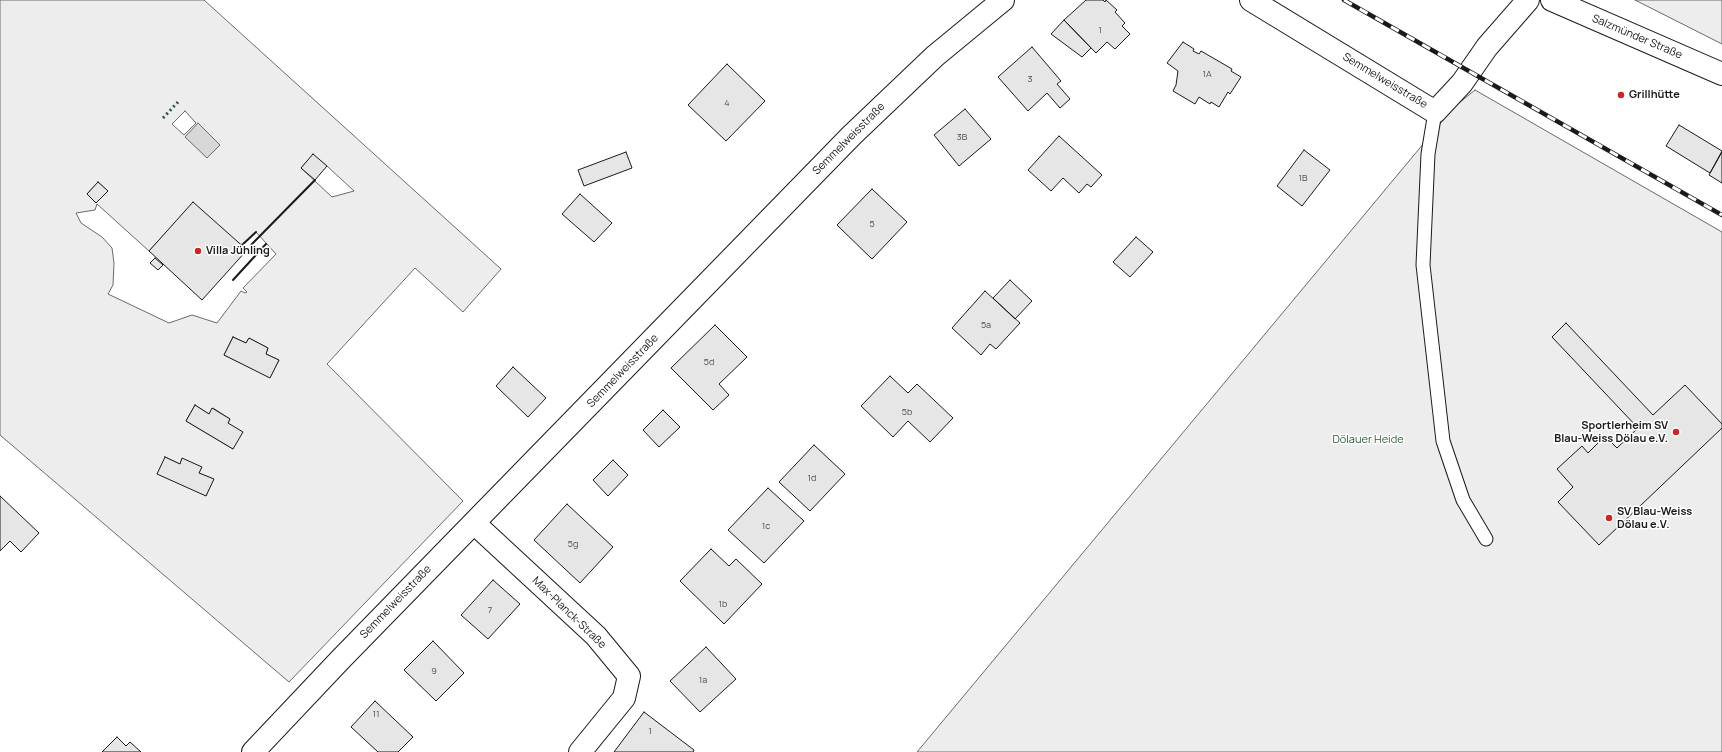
<!DOCTYPE html>
<html>
<head>
<meta charset="utf-8">
<style>
	body { margin:0 }
	canvas { display:block; background:#fff }
</style>
</head>
<body>
<canvas width="1722" height="752"></canvas>
<script>
const ctx = document.querySelector('canvas').getContext('2d');
ctx.lineJoin = 'round';
function fillPath(path, color) {
  ctx.fillStyle = color;
  ctx.fill(path, 'evenodd');
}
function shape(rows) {
  const path = new Path2D();
  for (const r of rows) {
    path.moveTo(r[0], r[1]);
    for (let i = 2; i < r.length; i += 2) path.lineTo(r[i], r[i + 1]);
  }
  return path;
}
function strokePath(path, color, width, dash) {
  ctx.strokeStyle = color;
  ctx.lineWidth = width;
  ctx.lineCap = dash ? 'butt' : 'round';
  ctx.setLineDash(dash || []);
  ctx.stroke(path);
}
function write(font, color, halo, rows, align = 'center') {
  ctx.font = font + ' Manrope,sans-serif';
  ctx.lineWidth = 3;
  ctx.setLineDash([]);
  ctx.textBaseline = 'middle';
  ctx.strokeStyle = halo;
  ctx.fillStyle = color;
  for (const [text, x, y, turn = 0] of rows) {
    ctx.save();
    ctx.translate(x, y);
    ctx.rotate((+turn || 0) * Math.PI / 180);
    ctx.textAlign = isNaN(turn) ? turn : align;
    if (halo) ctx.strokeText(text, 0, 0);
    ctx.fillText(text, 0, 0);
    ctx.restore();
  }
}
const built = shape([
	[0,0,204,0,501,269,463,312,415,268,327,364,463,501,289,682,0,435,0,0],
	[185,111,196,123,184,135,172,124,185,111],
	[313,155,327,166,354,191,332,197,301,168,313,155],
	[98,182,108,191,96,203,87,194,98,182],
	[193,203,241,246,256,232,276,254,243,288,247,292,245,293,241,291,217,323,192,315,169,323,108,294,113,285,114,263,112,248,102,237,81,223,76,213,95,210,97,204,149,251,193,203],
	[233,337,246,343,249,338,268,348,266,354,279,360,270,377,224,355,233,337],
	[195,405,209,414,213,408,230,419,228,423,233,449,186,421,195,405],
	[165,457,180,464,182,459,201,468,199,473,213,479,206,496,165,457],
	[1635,0,1722,0,1722,44,1635,0],
	[1475,90,1722,232,1722,752,917,752,1454,107,1475,90]
]);
const water = shape([
	[198,123,220,145,207,158,185,137,198,123]
]);
const building = shape([
	[1086,0,1103,0,1105,2,1106,0,1117,10,1115,12,1125,23,1122,26,1130,34,1115,49,1107,42,1096,53,1064,20,1086,0],
	[1064,20,1091,48,1082,57,1051,34,1064,20],
	[1183,42,1194,49,1193,51,1199,54,1201,51,1232,69,1231,71,1241,77,1230,94,1228,92,1219,107,1211,102,1210,104,1199,97,1195,104,1173,91,1176,85,1178,71,1167,63,1183,42],
	[1032,47,1061,81,1057,84,1070,99,1060,108,1047,93,1028,111,998,77,1032,47],
	[727,64,765,101,726,141,688,105,727,64],
	[965,109,991,139,959,166,934,135,965,109],
	[1679,125,1722,151,1710,173,1666,146,1679,125],
	[1059,136,1102,175,1091,187,1087,184,1079,193,1063,178,1051,191,1028,170,1059,136],
	[1304,150,1330,170,1302,206,1277,186,1304,150],
	[626,152,632,168,584,186,578,170,626,152],
	[1722,152,1722,183,1709,175,1722,152],
	[313,154,327,166,315,180,301,168,313,154],
	[98,182,108,191,96,203,87,194,98,182],
	[872,189,907,222,872,259,837,225,872,189],
	[580,194,612,223,594,242,562,214,580,194],
	[193,202,247,250,202,300,149,251,193,202],
	[1136,237,1153,252,1130,277,1113,262,1136,237],
	[155,258,163,265,158,270,150,263,155,258],
	[1010,280,1032,301,1015,319,993,298,1010,280],
	[985,291,1020,323,996,349,990,344,981,355,952,328,985,291],
	[1566,323,1653,415,1685,385,1722,424,1722,428,1599,545,1558,502,1573,487,1557,469,1582,446,1588,453,1605,436,1617,448,1638,428,1552,337,1566,323],
	[715,325,747,357,719,384,729,395,713,410,671,368,715,325],
	[233,337,246,343,249,338,268,348,266,354,279,360,270,378,224,355,233,337],
	[513,367,546,398,528,417,496,386,513,367],
	[890,376,908,393,917,384,953,418,930,442,908,421,893,437,861,406,890,376],
	[195,405,209,414,212,408,230,419,228,423,243,432,233,449,186,421,195,405],
	[663,410,680,427,659,447,643,430,663,410],
	[814,445,845,474,810,511,779,482,814,445],
	[165,457,180,464,182,458,202,467,199,473,214,479,206,496,157,474,165,457],
	[613,460,628,475,608,496,593,480,613,460],
	[768,488,804,521,764,563,728,530,768,488],
	[0,496,39,533,21,552,10,541,0,551,0,496],
	[567,504,613,547,580,583,534,540,567,504],
	[711,549,729,566,736,559,762,584,724,624,680,581,711,549],
	[493,580,520,604,488,639,461,615,493,580],
	[433,641,464,673,436,701,404,670,433,641],
	[706,647,736,679,700,712,670,681,706,647],
	[375,701,413,737,398,752,378,752,351,727,375,701],
	[644,712,694,750,693,752,614,752,644,712],
	[117,737,126,746,130,742,141,752,102,752,117,737]
]);
const service = shape([
	[1435,112,1428,154,1423,265,1443,441,1463,500,1486,539]
]);
const minor = shape([
	[1251,0,1435,112,1462,83,1487,47,1528,0],
	[474,523,596,636,629,676,624,698,580,752],
	[253,752,339,661,852,135,935,56,1003,0]
]);
const secondary = shape([
	[1552,0,1722,74]
]);
const rail = shape([
	[1344,0,1722,215]
]);
const hedge = shape([
	[163,118,178,102]
]);
const wall = shape([
	[251,245,315,180],
	[241,246,256,232],
	[233,280,266,244]
]);
const markers = [
	[1621,95,4,"#c62828"],
	[198,251,4,"#c62828"],
	[1676,432,4,"#c62828"],
	[1609,518,4,"#c62828"]
];
const numberNames = [
	["1",1100,30],
	["1A",1207,74],
	["3",1030,79],
	["4",727,103],
	["3B",962,137],
	["1B",1303,178],
	["5",872,224],
	["5a",986,325],
	["5d",709,362],
	["5b",907,412],
	["1d",812,478],
	["1c",766,526],
	["5g",573,544],
	["1b",723,604],
	["7",490,610],
	["9",434,671],
	["1a",703,680],
	["11",376,714],
	["1",650,731]
];
const streetNames = [
	["Salzmünder Straße",1637,37,23],
	["Semmelweisstraße",1385,81,31],
	["Semmelweisstraße",849,139,-45],
	["Semmelweisstraße",623,371,-46],
	["Semmelweisstraße",396,602,-46],
	["Max-Planck-Straße",569,613,44]
];
const poiNames = [
	["Grillhütte",1629,95],
	["Villa Jühling",206,251],
	["Sportlerheim SV",1668,426,"right"],
	["Blau-Weiss Dölau e.V.",1668,439,"right"],
	["SV Blau-Weiss",1617,512],
	["Dölau e.V.",1617,525]
];
const parkNames = [
	["Dölauer Heide",1368,440]
];
fillPath(built, '#ededed');
strokePath(built, '#6a6a6a', 1);
fillPath(water, '#d7d7d7');
strokePath(water, '#6a6a6a', 1);
fillPath(building, '#e6e6e6');
strokePath(building, '#1a1a1a', 1);
strokePath(service, '#1a1a1a', 15);
strokePath(minor, '#1a1a1a', 24);
strokePath(secondary, '#1a1a1a', 24);
strokePath(service, '#fff', 13);
strokePath(minor, '#fff', 22);
strokePath(secondary, '#fff', 22);
strokePath(rail, '#1a1a1a', 4.5);
strokePath(rail, '#fff', 3, [9]);
strokePath(hedge, '#2b5a34', 3, [2, 3]);
strokePath(wall, '#1a1a1a', 2);
for (const [x, y, r, color] of markers) {
  const dot = new Path2D();
  dot.arc(x, y, r, 0, 2 * Math.PI);
  ctx.fillStyle = color;
  ctx.fill(dot);
  strokePath(dot, '#fff', 1.5);
}
write('9px', '#4d4d4d', null, numberNames);
write('11px', '#1a1a1a', '#fff', streetNames);
write('bold 11px', '#1a1a1a', '#fff', poiNames, 'left');
write('11px', '#2b5a34', '#fff', parkNames);
</script>
</body>
</html>
